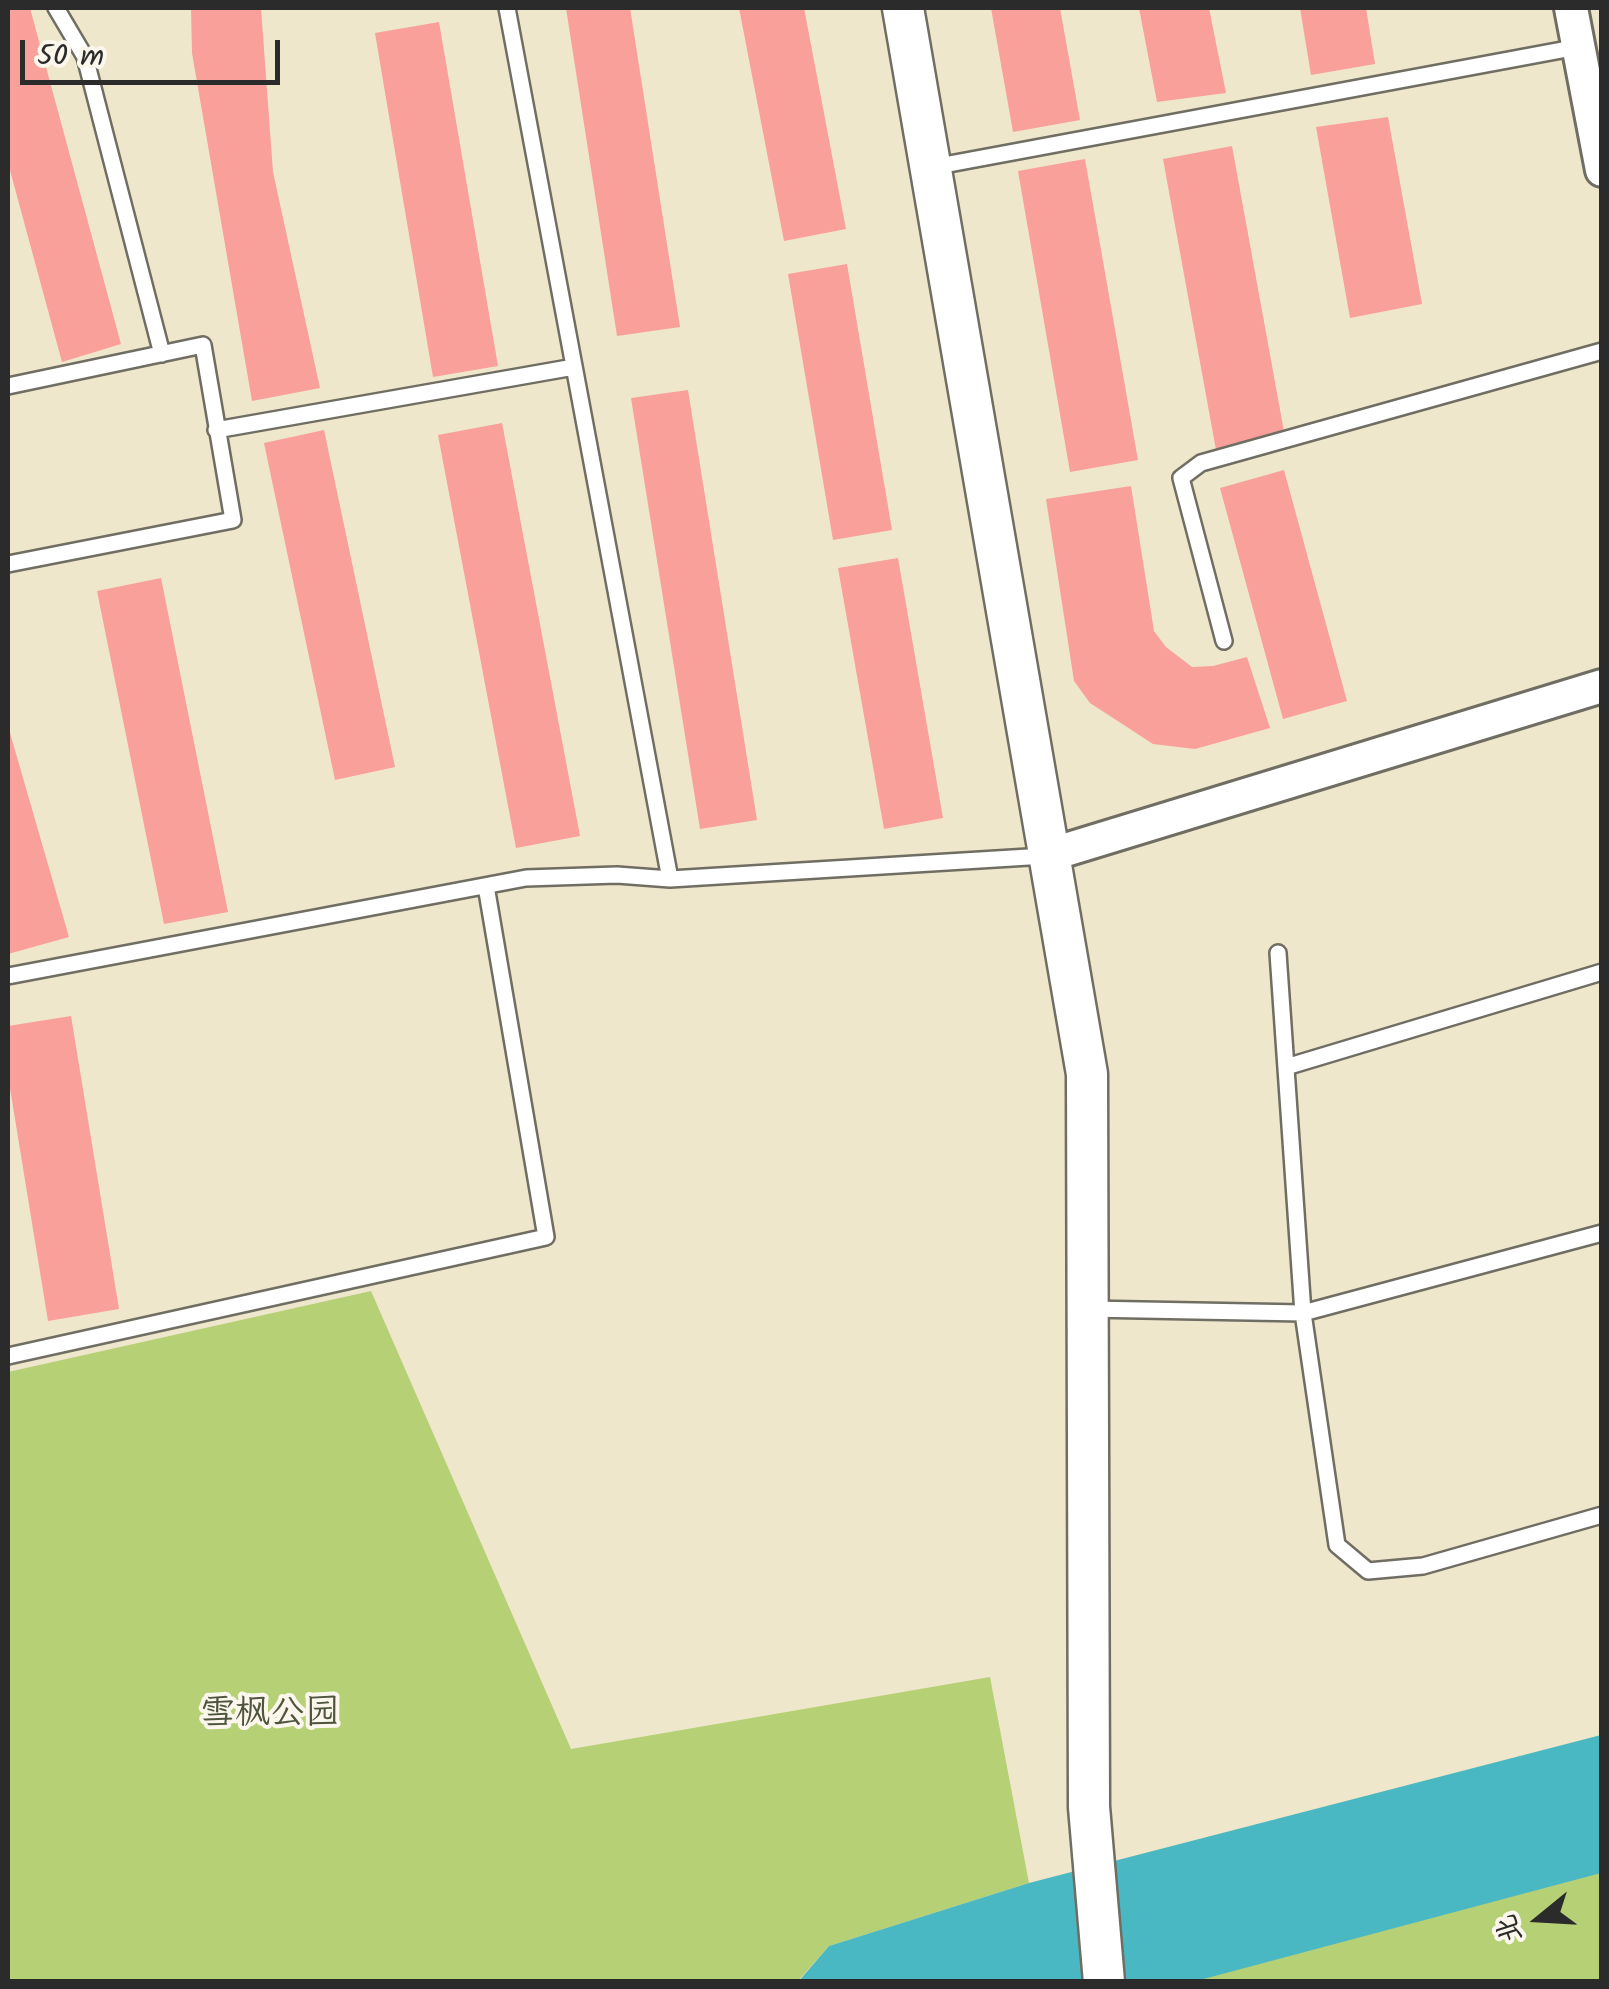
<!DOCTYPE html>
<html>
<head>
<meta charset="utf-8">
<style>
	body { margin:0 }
	#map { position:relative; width:1609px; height:1989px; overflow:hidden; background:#efe7cb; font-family:Kalam,"LXGW WenKai TC",sans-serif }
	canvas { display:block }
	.frame { position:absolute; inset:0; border:10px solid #2b2b2b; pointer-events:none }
	.north { position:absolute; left:1489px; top:1869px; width:100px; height:100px; -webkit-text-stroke:8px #fbf7ec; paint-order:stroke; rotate:252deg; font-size:28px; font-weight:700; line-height:40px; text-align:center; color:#2b2b2b }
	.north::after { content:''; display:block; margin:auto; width:35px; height:45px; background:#2b2b2b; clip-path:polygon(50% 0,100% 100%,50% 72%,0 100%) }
	.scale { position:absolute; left:20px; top:40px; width:260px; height:45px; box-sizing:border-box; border:5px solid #2b2b2b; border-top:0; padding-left:12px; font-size:30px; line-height:35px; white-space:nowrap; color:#2b2b2b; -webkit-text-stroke:8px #fbf7ec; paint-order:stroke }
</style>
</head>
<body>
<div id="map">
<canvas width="1609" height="1989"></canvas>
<div class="frame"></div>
<div class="north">北</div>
<div class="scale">50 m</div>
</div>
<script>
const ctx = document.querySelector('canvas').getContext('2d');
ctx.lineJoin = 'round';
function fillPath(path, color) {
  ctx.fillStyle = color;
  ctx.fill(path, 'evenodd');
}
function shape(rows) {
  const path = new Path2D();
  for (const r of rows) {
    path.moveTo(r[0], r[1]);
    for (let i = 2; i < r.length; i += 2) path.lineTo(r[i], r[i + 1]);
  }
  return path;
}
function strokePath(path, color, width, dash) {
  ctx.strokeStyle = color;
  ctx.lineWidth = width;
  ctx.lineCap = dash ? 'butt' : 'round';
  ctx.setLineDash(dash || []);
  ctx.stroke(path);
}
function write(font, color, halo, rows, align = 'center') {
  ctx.font = font + ' Kalam,"LXGW WenKai TC",sans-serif';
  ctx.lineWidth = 8;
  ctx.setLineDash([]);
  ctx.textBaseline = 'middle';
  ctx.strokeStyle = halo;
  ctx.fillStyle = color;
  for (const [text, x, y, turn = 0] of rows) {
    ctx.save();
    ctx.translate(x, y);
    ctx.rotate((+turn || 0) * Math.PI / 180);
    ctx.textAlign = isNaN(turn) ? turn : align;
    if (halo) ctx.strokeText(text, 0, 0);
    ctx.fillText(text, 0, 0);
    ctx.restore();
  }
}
const green = shape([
	[371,1291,571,1749,990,1677,1029,1883,829,1946,798,1981,8,1981,8,1372],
	[1601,1863,1601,1981,1162,1982]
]);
const water = shape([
	[1601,1735,1601,1873,1196,1981,798,1982,829,1946,1029,1883]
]);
const building = shape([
	[8,8,30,8,121,344,62,362,8,163],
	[191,8,261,8,273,172,320,388,252,401,192,53],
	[566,8,630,8,680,327,617,336],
	[739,8,804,8,846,229,784,241],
	[991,8,1060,8,1080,120,1013,132],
	[1139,8,1209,8,1226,93,1157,102],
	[1300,8,1366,8,1375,64,1311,75],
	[439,22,498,366,433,377,375,33],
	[1388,117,1422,304,1350,318,1316,127],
	[1232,146,1285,437,1216,450,1163,159],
	[1085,159,1138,460,1070,472,1018,171],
	[847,264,892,530,833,540,788,274],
	[688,390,757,820,700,829,631,398],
	[502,423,580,836,516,848,438,435],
	[324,430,395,767,335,780,264,443],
	[1284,470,1347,701,1283,719,1220,488],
	[1131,486,1154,631,1166,647,1192,667,1213,666,1247,657,1270,728,1195,749,1153,744,1090,703,1074,681,1046,499],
	[898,558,943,818,884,829,838,568],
	[161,578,228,912,164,924,97,591],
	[8,726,69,937,8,954],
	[71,1016,119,1309,48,1321,8,1076,8,1026]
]);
const service = shape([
	[56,8,85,57,162,354],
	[507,8,670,879],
	[933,167,1578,47],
	[8,386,203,345,233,520,8,564],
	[216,430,574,367],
	[1224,641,1181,478,1201,463,1602,351],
	[8,976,526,878,617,875,670,879,1045,856],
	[1286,1067,1602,972],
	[1602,1233,1303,1313,1337,1545,1368,1571,1423,1566,1602,1515],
	[1088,1309,1303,1313,1278,953],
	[8,1356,546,1237,486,886]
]);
const minor = shape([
	[1571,8,1602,170],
	[1049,855,1602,686]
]);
const tertiary = shape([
	[903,8,1087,1074,1089,1807,1104,1982]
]);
const parkNames = [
	["雪枫公园",270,1717]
];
fillPath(green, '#b6d076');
fillPath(water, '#4ab8c2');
fillPath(building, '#f8a099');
strokePath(service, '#706d63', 20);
strokePath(minor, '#706d63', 38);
strokePath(tertiary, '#706d63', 45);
strokePath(service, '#fff', 15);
strokePath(minor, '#fff', 32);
strokePath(tertiary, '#fff', 40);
write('35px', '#4e543e', '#fbf7ec', parkNames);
</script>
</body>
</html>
